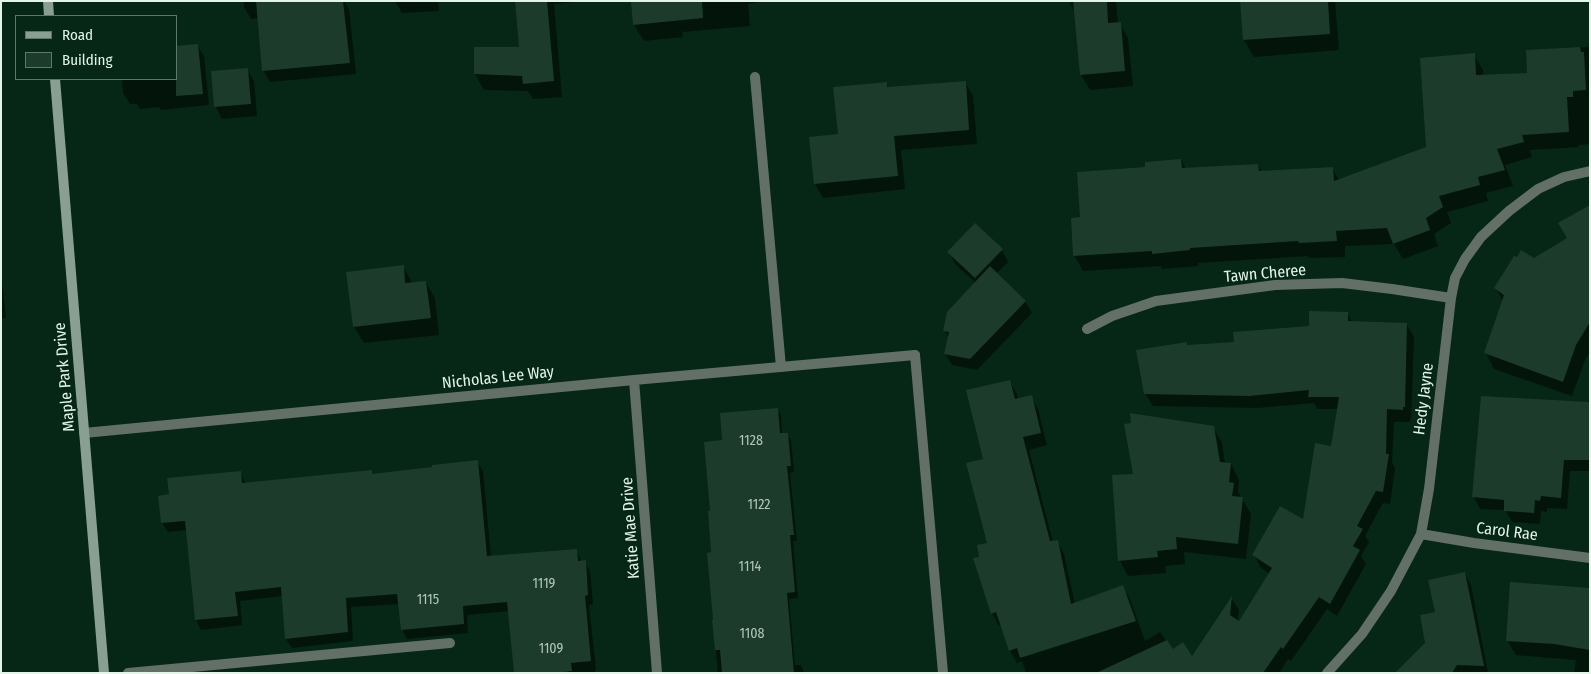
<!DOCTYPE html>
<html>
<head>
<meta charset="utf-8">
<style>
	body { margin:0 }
	#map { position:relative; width:1591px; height:674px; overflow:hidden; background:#062616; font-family:"Fira Sans Condensed",sans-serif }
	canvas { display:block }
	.frame { position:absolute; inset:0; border:2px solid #e3f5e9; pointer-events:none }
	.legend { position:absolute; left:15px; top:15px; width:162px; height:65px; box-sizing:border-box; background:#062616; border:1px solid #5e796a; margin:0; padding:6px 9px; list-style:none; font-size:15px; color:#e3f5e9 }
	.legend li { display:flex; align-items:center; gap:10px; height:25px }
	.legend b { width:25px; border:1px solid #5e796a }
</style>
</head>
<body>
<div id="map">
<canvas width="1591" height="674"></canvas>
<div class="frame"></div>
<ul class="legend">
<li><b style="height:6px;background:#889f91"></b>Road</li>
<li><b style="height:14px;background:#1c3b2a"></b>Building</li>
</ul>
</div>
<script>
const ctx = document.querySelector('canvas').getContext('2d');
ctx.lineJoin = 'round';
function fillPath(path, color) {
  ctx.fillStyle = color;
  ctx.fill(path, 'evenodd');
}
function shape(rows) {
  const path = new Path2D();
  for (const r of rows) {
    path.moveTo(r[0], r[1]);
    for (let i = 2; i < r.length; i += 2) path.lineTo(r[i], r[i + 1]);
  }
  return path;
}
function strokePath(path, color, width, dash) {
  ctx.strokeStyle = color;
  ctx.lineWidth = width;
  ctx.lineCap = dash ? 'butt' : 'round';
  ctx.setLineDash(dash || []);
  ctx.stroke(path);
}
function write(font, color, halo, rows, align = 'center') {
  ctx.font = font + ' "Fira Sans Condensed",sans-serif';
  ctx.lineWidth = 4;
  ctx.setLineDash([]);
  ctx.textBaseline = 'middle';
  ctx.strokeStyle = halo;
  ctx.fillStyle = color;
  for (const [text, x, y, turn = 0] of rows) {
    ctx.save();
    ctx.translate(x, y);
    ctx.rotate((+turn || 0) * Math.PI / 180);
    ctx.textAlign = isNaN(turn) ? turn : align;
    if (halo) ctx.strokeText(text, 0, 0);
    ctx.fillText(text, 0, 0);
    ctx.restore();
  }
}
const shadow = shape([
	[244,1,344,1,349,9,356,74,270,82,263,70,259,18,251,19,244,7],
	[395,1,438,1,439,11,402,13],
	[516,1,575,1,575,2,554,4,562,97,533,99,528,91,484,90,475,74,475,48,521,48],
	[632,1,760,1,760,2,748,4,750,26,682,32,683,37,644,41,634,25],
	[1070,1,1116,1,1118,24,1120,24,1128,38,1133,86,1090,90,1081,75,1076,15,1071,6],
	[1241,1,1335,1,1339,50,1254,57,1244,40],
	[197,45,204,56,209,105,161,110,159,107,140,109,137,104,130,104,123,93,122,79,176,79],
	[1590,47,1590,144,1578,145,1578,147,1530,150,1532,157,1505,165,1513,186,1486,193,1488,201,1447,212,1451,223,1434,234,1438,246,1403,259,1394,244,1345,246,1345,257,1309,258,1308,256,1198,263,1198,266,1162,269,1161,266,1083,271,1074,255,1082,218,1146,168,1181,160,1186,169,1258,165,1262,172,1332,168,1339,180,1427,148,1474,55,1483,70,1483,76,1529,74,1527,51],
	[247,69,254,81,257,116,222,119,216,107,213,72],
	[965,82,973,96,977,144,901,150,905,189,823,198,815,184,810,139,839,136,886,83,889,88],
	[1590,206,1590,352,1585,360,1572,396,1494,369,1486,353,1503,302,1496,288,1534,259,1568,238],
	[1002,250,1008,262,996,274,1025,301,1032,313,977,370,952,365,945,354,949,338,944,330,976,283,955,264,949,252],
	[403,266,413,284,426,282,435,299,439,335,364,343,354,327],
	[1,270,6,318,1,318],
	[1347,313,1352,322,1407,325,1414,337,1411,419,1410,419,1410,422,1394,422,1392,463,1395,468,1390,504,1383,503,1365,536,1369,542,1361,556,1366,564,1337,616,1327,609,1291,661,1288,659,1279,673,1026,673,1022,661,1017,663,1010,651,1002,625,999,626,992,613,981,558,988,544,985,460,1009,381,1017,394,1018,400,1031,397,1038,409,1047,445,1029,450,1053,542,1057,541,1064,554,1075,604,1122,586,1130,599,1145,641,1160,632,1173,651,1192,658,1232,599,1239,610,1237,626,1270,574,1261,568,1254,555,1304,521,1332,447,1338,409,1317,409,1314,403,1257,408,1153,406,1145,393,1186,343,1188,346,1235,343,1310,328],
	[1590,403,1590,471,1570,471,1567,509,1547,508,1547,512,1541,511,1540,524,1512,522,1505,510,1480,509,1474,497],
	[777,409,781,415,782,434,787,434,791,440,794,472,790,473,797,541,793,541,798,598,789,599,795,665,801,665,804,673,718,673,713,621,711,512,724,441],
	[1213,427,1222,443,1225,464,1231,464,1239,480,1238,492,1251,514,1246,559,1184,552,1185,564,1165,566,1166,573,1128,576,1120,561,1134,475],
	[477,462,483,471,491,557,576,550,582,562,585,562,590,571,593,604,589,605,596,670,595,670,595,673,516,673,510,611,467,615,468,633,407,639,402,629,400,604,351,607,353,641,292,648,286,639,283,596,240,601,242,625,201,630,196,620,187,530,168,532,162,523,240,472,246,484,371,472,373,475],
	[1465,574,1471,585,1488,673,1397,673,1427,643,1436,613],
	[1588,587,1590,587,1590,673,1574,673,1576,660,1516,655,1507,640,1588,589]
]);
const building = shape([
	[256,1,343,1,350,63,262,71],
	[515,1,547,1,554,81,523,84,522,76,474,74,474,47,519,47],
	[631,1,702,1,703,18,633,25],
	[1073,1,1107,1,1108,23,1121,22,1125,71,1080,75],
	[1240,1,1328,1,1330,34,1243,40],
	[198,44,203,94,176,96,176,46],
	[1580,47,1581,52,1584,52,1586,90,1573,91,1573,97,1567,97,1569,132,1522,135,1524,142,1497,149,1505,170,1478,177,1480,185,1439,196,1443,207,1426,218,1430,230,1393,244,1387,228,1336,231,1337,241,1299,243,1298,241,1190,248,1190,250,1152,254,1152,251,1073,256,1071,218,1080,217,1077,172,1145,167,1145,162,1181,159,1182,168,1258,164,1259,171,1333,167,1334,181,1426,147,1420,58,1475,53,1476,75,1527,73,1526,50],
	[248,68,251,104,214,107,211,71],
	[966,81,969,130,894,136,898,176,814,184,809,137,838,134,833,87,887,82,887,87],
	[1590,205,1590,322,1576,345,1563,382,1484,353,1504,295,1494,288,1514,256,1517,257,1521,250,1534,258,1567,238,1558,223],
	[975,223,1003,249,975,278,947,252],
	[404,265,405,283,426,281,431,318,353,327,346,272],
	[990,266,1026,301,970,359,944,354,949,332,943,331,947,312],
	[1309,311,1348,312,1348,321,1407,323,1405,407,1403,407,1403,410,1387,409,1386,454,1389,454,1383,492,1376,491,1357,526,1363,529,1353,546,1360,550,1330,604,1319,597,1283,649,1281,647,1263,673,1096,673,1167,640,1173,649,1183,642,1192,656,1232,596,1230,615,1239,621,1272,568,1252,555,1280,506,1303,519,1315,443,1331,446,1339,397,1308,397,1309,390,1249,396,1144,394,1136,350,1187,342,1187,345,1234,342,1233,332,1309,326],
	[1010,380,1015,399,1032,395,1041,433,1023,437,1050,541,1058,540,1071,604,1123,585,1136,621,1020,658,1017,648,1009,651,996,612,991,614,973,558,979,557,977,545,987,543,966,463,983,459,966,390],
	[1481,396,1590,402,1590,460,1564,460,1561,498,1541,496,1540,501,1535,500,1534,513,1504,511,1504,500,1472,497],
	[778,408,780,433,788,433,791,466,787,466,794,535,790,535,795,592,787,593,794,673,722,673,720,650,715,650,712,620,713,619,707,553,711,552,708,511,710,511,704,442,722,440,720,413],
	[1130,413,1214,426,1220,462,1231,463,1229,482,1234,483,1232,496,1243,497,1238,544,1176,537,1177,549,1157,551,1158,557,1118,561,1112,475,1133,474,1124,424,1131,423],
	[478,460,487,556,577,549,578,561,586,560,588,595,585,596,591,661,571,663,572,671,554,673,514,673,507,602,463,606,464,624,401,630,397,594,346,598,348,632,285,639,281,587,235,592,238,616,195,620,185,521,161,523,158,496,169,494,167,478,241,471,242,483,372,470,372,474,432,467,432,465],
	[1465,572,1484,666,1457,665,1452,673,1395,673,1425,643,1420,615,1435,612,1428,580],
	[1510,582,1590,588,1590,650,1554,644,1506,641]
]);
const lane = shape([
	[755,77,781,367],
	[915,355,943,673],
	[128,673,450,643]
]);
const street = shape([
	[1087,329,1112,316,1156,301,1275,285,1342,283,1392,289,1451,298],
	[634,380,657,673],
	[84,433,634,380,915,355],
	[1421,534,1474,543,1590,558],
	[1327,673,1362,634,1391,591,1421,534,1429,489,1451,298,1455,278,1465,259,1481,237,1509,211,1538,189,1564,177,1590,171]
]);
const secondary = shape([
	[48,1,49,16],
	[55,79,104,673]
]);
const numberNames = [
	["1128",751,441],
	["1122",759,505],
	["1114",750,567],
	["1119",544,584],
	["1115",428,600],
	["1108",752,634],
	["1109",551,649]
];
const streetNames = [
	["Tawn Cheree",1265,274,-5],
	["Maple Park Drive",65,377,-95],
	["Nicholas Lee Way",498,378,-6],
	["Hedy Jayne",1424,399,-83],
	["Katie Mae Drive",631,528,-94],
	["Carol Rae",1507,532,7]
];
fillPath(shadow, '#0007');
fillPath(building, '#1c3b2a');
strokePath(lane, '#627067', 10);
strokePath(street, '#627067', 10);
strokePath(secondary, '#889f91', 10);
write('14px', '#b1c6b9', null, numberNames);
write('16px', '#e3f5e9', '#062616', streetNames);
</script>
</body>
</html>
